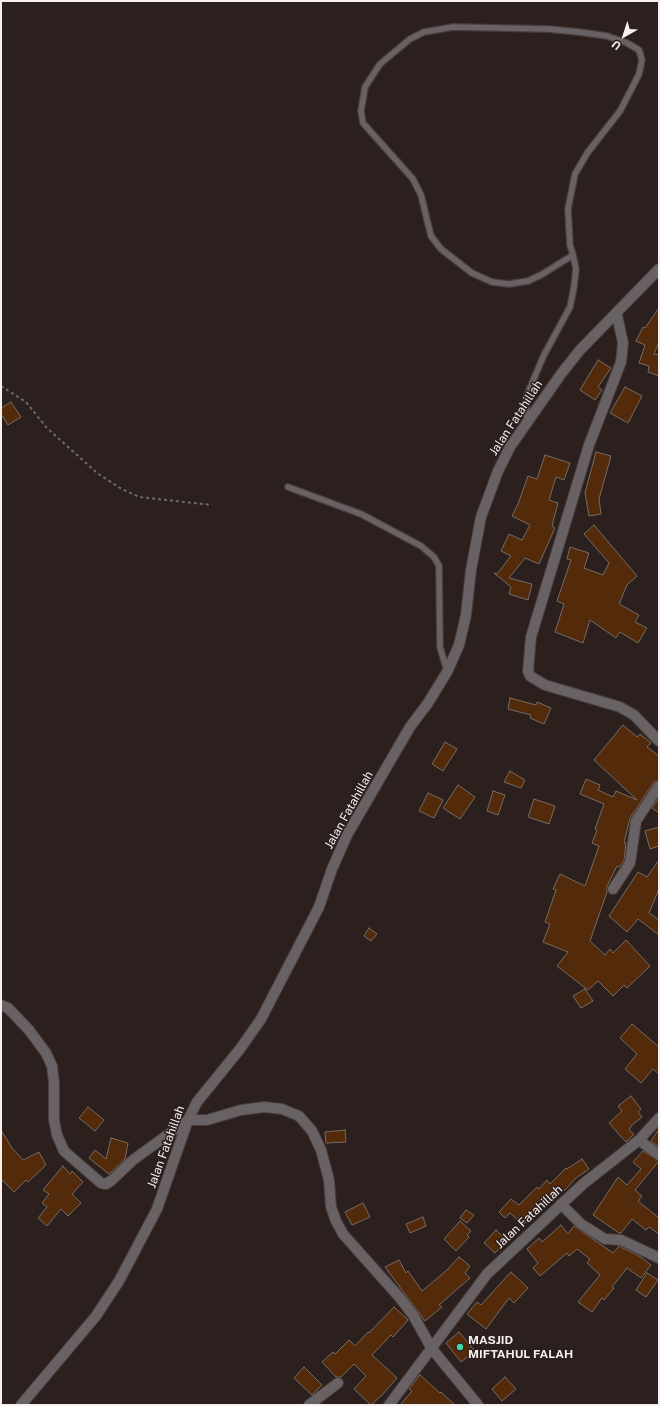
<!DOCTYPE html>
<html>
<head>
<meta charset="utf-8">
<style>
	body { margin:0 }
	#map { position:relative; width:660px; height:1406px; overflow:hidden; background:#2b201e; font-family:"Public Sans",sans-serif }
	canvas { display:block }
	.frame { position:absolute; inset:0; border:2px solid #f8f0ef; pointer-events:none }
	.north { position:absolute; left:604px; top:16px; width:40px; height:40px; -webkit-text-stroke:3px #2b201e; paint-order:stroke; rotate:219deg; font-size:11px; font-weight:700; line-height:16px; text-align:center; color:#f8f0ef }
	.north::after { content:''; display:block; margin:auto; width:14px; height:18px; background:#f8f0ef; clip-path:polygon(50% 0,100% 100%,50% 72%,0 100%) }
</style>
</head>
<body>
<div id="map">
<canvas width="660" height="1406"></canvas>
<div class="frame"></div>
<div class="north">U</div>
</div>
<script>
const ctx = document.querySelector('canvas').getContext('2d');
ctx.lineJoin = 'round';
function fillPath(path, color) {
  ctx.fillStyle = color;
  ctx.fill(path, 'evenodd');
}
function shape(rows) {
  const path = new Path2D();
  for (const r of rows) {
    path.moveTo(r[0], r[1]);
    for (let i = 2; i < r.length; i += 2) path.lineTo(r[i], r[i + 1]);
  }
  return path;
}
function strokePath(path, color, width, dash) {
  ctx.strokeStyle = color;
  ctx.lineWidth = width;
  ctx.lineCap = dash ? 'butt' : 'round';
  ctx.setLineDash(dash || []);
  ctx.stroke(path);
}
function write(font, color, halo, rows, align = 'center') {
  ctx.font = font + ' "Public Sans",sans-serif';
  ctx.lineWidth = 3;
  ctx.setLineDash([]);
  ctx.textBaseline = 'middle';
  ctx.strokeStyle = halo;
  ctx.fillStyle = color;
  for (const [text, x, y, turn = 0] of rows) {
    ctx.save();
    ctx.translate(x, y);
    ctx.rotate((+turn || 0) * Math.PI / 180);
    ctx.textAlign = isNaN(turn) ? turn : align;
    if (halo) ctx.strokeText(text, 0, 0);
    ctx.fillText(text, 0, 0);
    ctx.restore();
  }
}
const building = shape([
	[659,308,659,342,654,354,659,355,659,376,648,372,649,366,639,363,645,345,636,341,643,327,645,328,659,308],
	[598,360,611,368,598,387,602,390,595,400,580,390,598,360],
	[625,387,642,396,628,423,610,413,625,387],
	[11,402,21,417,8,425,1,414,1,408,11,402],
	[596,452,611,456,599,499,601,514,589,516,585,493,596,452],
	[545,455,570,463,564,480,556,477,549,500,558,503,552,526,555,528,539,564,525,558,509,578,532,584,528,600,509,594,511,587,494,573,497,574,511,556,501,551,509,534,522,540,530,525,512,516,518,504,528,476,537,479,545,455],
	[594,525,637,576,627,585,619,604,639,615,635,622,647,628,638,643,620,632,616,638,590,620,583,643,555,632,564,604,557,601,571,560,567,559,570,547,589,553,584,568,603,575,609,563,584,534,594,525],
	[510,698,536,705,537,702,551,708,544,724,530,718,531,715,508,709,510,698],
	[623,725,637,737,640,734,651,743,647,747,659,756,659,780,654,782,630,818,624,843,626,843,624,861,619,867,617,866,607,886,607,892,590,941,605,955,610,949,613,953,626,940,650,966,627,988,624,985,613,996,598,981,588,990,557,966,568,952,543,942,550,924,545,922,556,890,553,889,560,874,585,886,599,846,592,843,597,830,595,829,604,804,580,794,586,779,600,785,598,790,613,797,616,791,637,800,594,760,623,725],
	[445,742,457,749,443,771,432,764,445,742],
	[510,771,525,780,521,788,504,782,510,771],
	[458,785,475,797,460,819,443,808,458,785],
	[493,791,505,795,498,815,487,811,493,791],
	[428,793,443,800,434,818,419,811,428,793],
	[659,798,659,813,652,808,659,798],
	[534,799,555,806,549,824,528,817,534,799],
	[659,827,659,846,650,849,645,831,659,827],
	[659,860,659,889,649,913,659,920,659,935,638,919,627,932,609,916,638,872,647,877,659,860],
	[369,928,377,934,371,941,364,936,369,928],
	[585,989,593,1001,581,1008,573,996,585,989],
	[632,1024,659,1047,659,1074,653,1069,641,1083,625,1069,637,1054,620,1038,632,1024],
	[631,1096,641,1109,638,1112,642,1117,631,1126,629,1130,634,1134,626,1142,609,1123,622,1111,618,1106,631,1096],
	[88,1107,104,1120,95,1131,79,1118,88,1107],
	[659,1129,659,1147,651,1141,659,1129],
	[1,1130,12,1148,23,1160,39,1152,46,1165,28,1182,26,1180,14,1192,1,1179,1,1130],
	[345,1130,346,1142,326,1143,325,1132,345,1130],
	[111,1138,128,1143,125,1159,109,1174,89,1158,95,1150,106,1159,111,1138],
	[643,1151,659,1161,635,1190,642,1196,638,1201,659,1218,659,1234,649,1227,646,1230,632,1219,621,1233,619,1233,593,1215,618,1177,627,1185,641,1169,633,1162,643,1151],
	[582,1159,589,1169,576,1178,564,1191,562,1189,523,1225,510,1213,505,1218,499,1212,511,1199,519,1205,537,1187,539,1189,547,1180,550,1184,566,1168,567,1169,582,1159],
	[63,1166,70,1174,72,1171,83,1182,72,1194,81,1203,68,1216,61,1209,47,1226,38,1218,47,1207,42,1203,49,1194,43,1190,63,1166],
	[363,1203,370,1217,352,1225,345,1212,363,1203],
	[466,1210,474,1215,467,1223,460,1218,466,1210],
	[423,1217,426,1226,410,1233,406,1224,423,1217],
	[460,1221,471,1231,467,1235,469,1237,456,1251,444,1239,460,1221],
	[561,1225,568,1234,574,1226,613,1253,619,1246,641,1257,651,1265,641,1278,627,1268,612,1287,614,1288,604,1300,602,1298,592,1312,578,1302,600,1275,587,1263,590,1259,577,1249,569,1256,567,1253,540,1276,533,1268,538,1263,527,1249,539,1238,542,1242,561,1225],
	[496,1230,507,1240,495,1253,484,1243,496,1230],
	[459,1257,470,1266,465,1273,470,1278,439,1305,442,1307,425,1321,385,1267,399,1260,406,1273,408,1271,422,1291,447,1270,459,1257],
	[511,1272,528,1288,514,1303,509,1298,486,1329,467,1314,477,1302,481,1305,511,1272],
	[647,1273,658,1280,646,1297,636,1290,647,1273],
	[394,1307,408,1320,393,1337,391,1335,372,1355,397,1378,383,1394,371,1405,354,1389,366,1376,354,1364,341,1377,336,1377,322,1362,333,1352,335,1354,349,1340,355,1346,368,1332,369,1333,394,1307],
	[459,1332,475,1351,461,1362,446,1343,459,1332],
	[304,1367,322,1385,312,1395,294,1378,304,1367],
	[420,1375,440,1393,441,1392,455,1405,400,1405,412,1391,409,1389,420,1375],
	[505,1377,516,1389,502,1401,492,1389,505,1377]
]);
const path = shape([
	[1,386,26,402,46,427,97,473,120,488,139,497,212,505]
]);
const lane = shape([
	[527,422,526,397,544,355,570,307,574,287,576,269,573,255,570,245,568,209,575,174,588,152,620,111,633,86,639,74,642,60,639,50,627,43,607,36,579,32,548,29,453,27,424,32,410,39,380,64,365,87,361,111,363,123,413,179,421,195,431,236,441,249,472,273,492,282,509,284,528,281,541,275,573,255],
	[288,487,361,514,421,546,434,557,439,566,440,647,447,671]
]);
const street = shape([
	[617,315,623,343,621,362,589,445,570,508,531,637,528,671,530,676,545,685,620,707,634,715,659,741],
	[613,889,630,863,636,821,659,786],
	[1,1005,8,1008,29,1030,46,1053,52,1066,54,1083,54,1120,57,1135,64,1151,101,1183,106,1184,112,1180,133,1160,188,1120,207,1120,241,1110,264,1107,282,1109,299,1116,312,1131,321,1150,329,1180,331,1207,336,1221,343,1234,400,1298,413,1315,432,1349,478,1405],
	[639,1140,659,1155],
	[561,1204,581,1224,605,1239,621,1240,659,1258],
	[21,1405,96,1316,119,1281,157,1209,188,1120,197,1102,240,1049,261,1019,319,907,332,869,347,835,410,727,428,703,447,672,459,645,466,615,471,570,481,517,498,471,510,447,561,374,580,350,659,269],
	[309,1405,338,1383],
	[389,1405,487,1274,583,1184,639,1140,659,1118]
]);
const markers = [
	[460,1347,4,"#44d49f"]
];
const streetNames = [
	["Jalan Fatahillah",516,418,-57],
	["Jalan Fatahillah",349,810,-61],
	["Jalan Fatahillah",166,1147,-70],
	["Jalan Fatahillah",529,1217,-43]
];
const poiNames = [
	["MASJID",468,1340],
	["MIFTAHUL FALAH",468,1354]
];
fillPath(building, '#532b0b');
strokePath(building, '#766b64', 1);
strokePath(lane, '#483d3b', 8);
strokePath(street, '#483d3b', 12);
strokePath(path, '#726867', 2, [3, 3]);
strokePath(lane, '#686264', 5.5);
strokePath(street, '#686264', 10);
for (const [x, y, r, color] of markers) {
  const dot = new Path2D();
  dot.arc(x, y, r, 0, 2 * Math.PI);
  ctx.fillStyle = color;
  ctx.fill(dot);
  strokePath(dot, '#2b201e', 1.5);
}
write('12px', '#f8f0ef', '#2b201e', streetNames);
write('bold 12px', '#f8f0ef', '#2b201e', poiNames, 'left');
</script>
</body>
</html>
